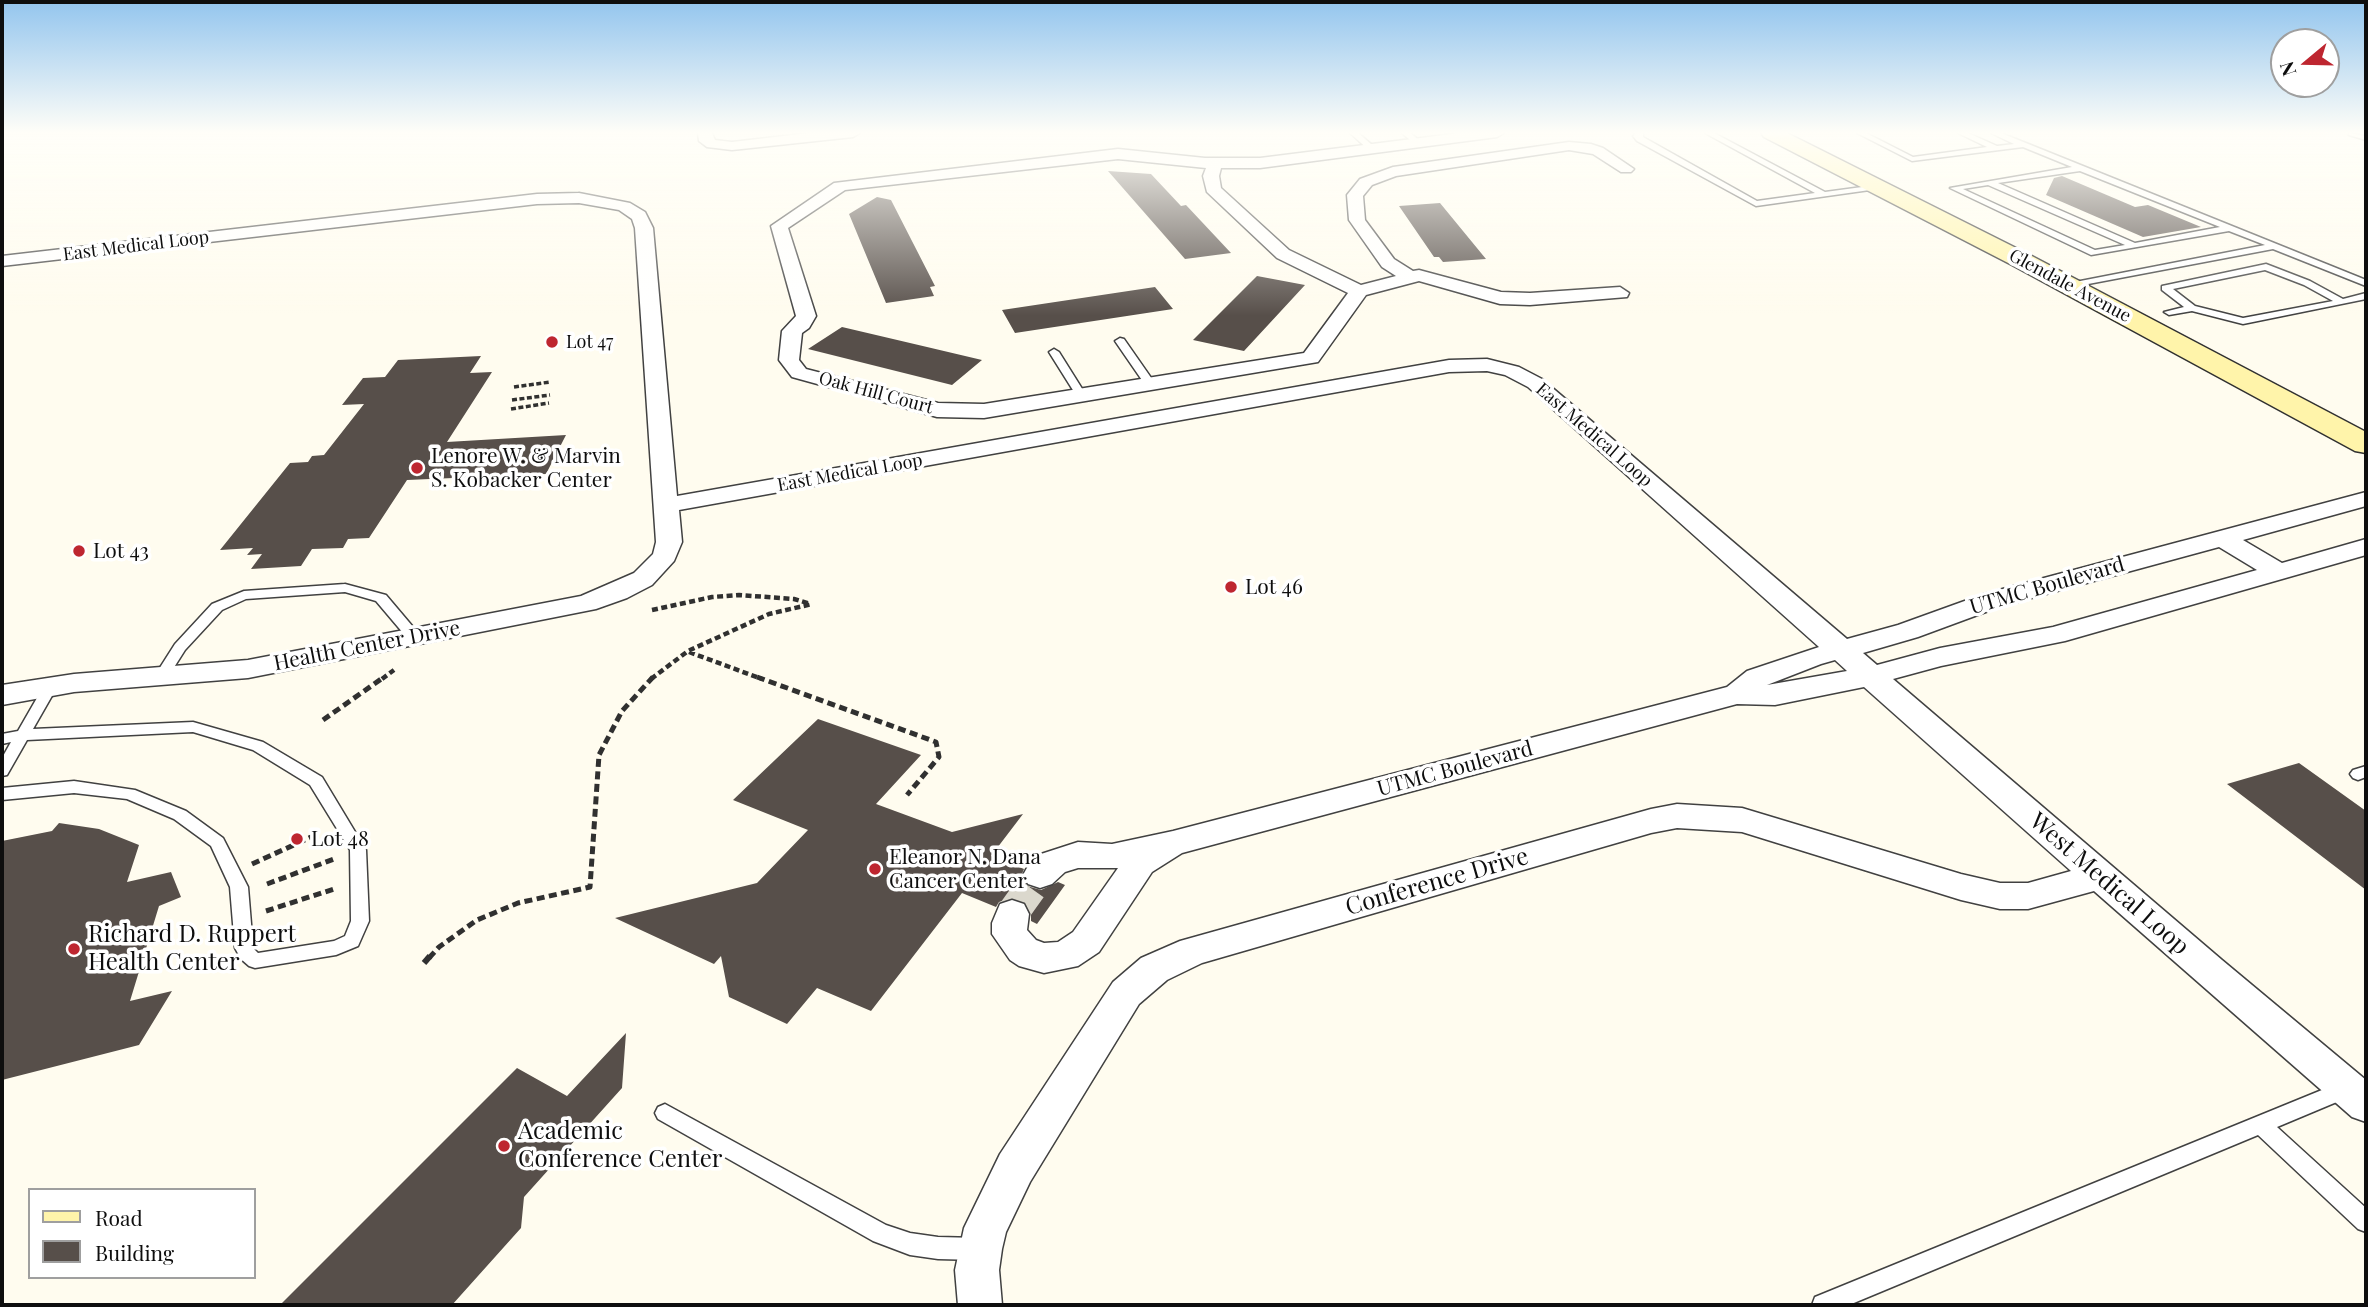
<!DOCTYPE html>
<html>
<head>
<meta charset="utf-8">
<style>
	body { margin:0 }
	#map { position:relative; width:2368px; height:1307px; overflow:hidden; background:#fffcef; font-family:"Playfair Display",serif }
	canvas { display:block }
	.frame { position:absolute; inset:0; border:4px solid #0e0e0e; pointer-events:none }
	.legend { position:absolute; left:28px; top:1188px; width:228px; height:91px; box-sizing:border-box; background:#fff; border:2px solid #9f9f9f; margin:0; padding:9px 12px; list-style:none; font-size:21px; color:#0e0e0e }
	.legend li { display:flex; align-items:center; gap:14px; height:35px }
	.legend b { width:35px; border:2px solid #9f9f9f }
	.north { position:absolute; left:2270px; top:28px; width:70px; height:70px; box-sizing:border-box; background:#fff; border:2px solid #9f9f9f; border-radius:50%; rotate:251deg; font-size:19px; font-weight:700; line-height:28px; text-align:center; color:#0e0e0e }
	.north::after { content:''; display:block; margin:auto; width:24px; height:32px; background:#be2630; clip-path:polygon(50% 0,100% 100%,50% 72%,0 100%) }
</style>
</head>
<body>
<div id="map">
<canvas width="2368" height="1307"></canvas>
<div class="frame"></div>
<ul class="legend">
<li><b style="height:9px;background:#fff4aa"></b>Road</li>
<li><b style="height:19px;background:#574f4a"></b>Building</li>
</ul>
<div class="north">N</div>
</div>
<script>
const ctx = document.querySelector('canvas').getContext('2d');
ctx.lineJoin = 'round';
function fillPath(path, color) {
  ctx.fillStyle = color;
  ctx.fill(path, 'evenodd');
}
function shape(rows) {
  const path = new Path2D();
  for (const r of rows) {
    path.moveTo(r[0], r[1]);
    for (let i = 2; i < r.length; i += 2) path.lineTo(r[i], r[i + 1]);
  }
  return path;
}
function strokePath(path, color, width, dash) {
  ctx.strokeStyle = color;
  ctx.lineWidth = width;
  ctx.lineCap = dash ? 'butt' : 'round';
  ctx.setLineDash(dash || []);
  ctx.stroke(path);
}
function write(font, color, halo, rows, align = 'center') {
  ctx.font = font + ' "Playfair Display",serif';
  ctx.lineWidth = 7;
  ctx.setLineDash([]);
  ctx.textBaseline = 'middle';
  ctx.strokeStyle = halo;
  ctx.fillStyle = color;
  for (const [text, x, y, turn = 0] of rows) {
    ctx.save();
    ctx.translate(x, y);
    ctx.rotate((+turn || 0) * Math.PI / 180);
    ctx.textAlign = isNaN(turn) ? turn : align;
    if (halo) ctx.strokeText(text, 0, 0);
    ctx.fillText(text, 0, 0);
    ctx.restore();
  }
}
const building = shape([
	[1108,171,1151,174,1181,206,1186,205,1231,253,1185,259],
	[2062,176,2135,207,2148,205,2201,227,2143,237,2046,195,2054,178],
	[877,197,891,200,935,286,930,287,934,296,886,303,849,214],
	[1440,203,1486,259,1443,262,1439,257,1434,257,1399,206],
	[1257,276,1305,285,1244,351,1193,340],
	[1155,287,1173,309,1015,333,1002,310],
	[842,327,927,347,982,360,952,385,808,349],
	[481,356,470,373,492,372,447,442,566,435,546,474,407,480,369,538,348,539,343,548,312,549,301,566,251,569,262,554,247,555,253,548,220,550,290,463,308,462,312,456,324,455,364,404,342,405,363,378,385,377,398,360],
	[818,719,921,755,876,804,952,832,1023,814,991,856,1024,869,1021,876,1027,886,1041,890,1058,882,1065,885,1037,924,1031,921,1031,913,1025,902,1011,898,999,902,996,907,962,893,871,1011,817,988,787,1024,729,997,721,956,714,964,615,918,757,883,808,830,733,800],
	[2299,763,2366,811,2366,890,2227,784],
	[59,823,99,829,139,845,127,882,171,872,181,897,159,906,130,1001,172,991,139,1045,2,1080,2,841,52,831],
	[626,1033,622,1088,524,1197,521,1228,452,1305,280,1305,517,1068,567,1096]
]);
const streetTunnel = shape([
	[1012,914,1040,875]
]);
const pathFar3 = shape([
	[514,387,550,382],
	[512,400,550,395],
	[511,409,549,403]
]);
const pathFar2 = shape([
	[652,610,712,597,739,595,794,599,811,604],
	[689,652,762,679],
	[382,679,394,670],
	[651,679,688,651,769,614,812,604]
]);
const pathFar1 = shape([
	[757,677,936,742,939,757,907,795],
	[323,720,384,677],
	[252,864,320,833],
	[267,884,334,859],
	[266,911,334,889],
	[429,958,439,947,477,920,518,903,590,887,599,755,622,711,653,677]
]);
const path = shape([
	[424,963,430,956]
]);
const lane = shape([
	[1350,133,1358,133,1378,150,1371,152,1350,133],
	[1402,133,1410,133,1424,144,1417,146,1402,133],
	[1636,133,1643,133,1643,137,1757,201,1815,193,1705,133,1714,133,1825,192,1877,185,1881,187,1877,189,1756,206,1637,141,1633,136,1636,133],
	[1857,133,1866,133,1913,157,1987,147,1958,133,1968,133,1997,146,2014,144,1991,133,2001,133,2366,280,2366,286,2273,249,2067,288,2067,284,2070,283,2265,245,2229,231,2091,255,1950,188,2072,167,2023,147,1912,161,1857,133],
	[2080,171,2220,227,2135,243,1998,183,2080,171],
	[1988,185,2125,245,2095,250,1963,189,1988,185],
	[2349,133,2366,136,2366,140,2349,135,2349,133],
	[2266,264,2310,281,2343,299,2366,293,2366,299,2243,324,2192,311,2169,315,2164,312,2184,307,2162,290,2162,286,2266,264],
	[2265,270,2304,285,2333,301,2243,318,2195,306,2173,289,2265,270],
	[1120,338,1124,339,1154,382,1154,386,1146,386,1115,341,1120,338],
	[1054,349,1059,352,1086,395,1085,397,1077,397,1076,395,1049,352,1054,349],
	[345,584,386,595,419,634,421,637,419,640,409,640,376,601,345,592,246,599,222,610,185,650,166,680,156,680,154,677,175,644,212,604,244,591,345,584],
	[50,682,57,687,33,729,193,722,263,742,322,777,366,850,369,921,358,946,336,955,255,968,249,966,241,959,235,948,230,887,211,846,174,819,127,799,74,793,2,800,2,788,74,781,135,790,186,811,223,838,248,887,253,948,258,953,334,941,345,936,351,921,350,850,310,785,253,750,193,732,27,740,7,775,2,776,2,758,11,742,2,744,2,734,18,731,45,684,50,682],
	[2366,766,2366,777,2358,780,2353,778,2350,774,2353,770,2366,766],
	[2344,1081,2351,1084,2354,1090,2351,1096,2277,1127,2366,1208,2366,1232,2358,1229,2258,1135,1849,1305,1812,1305,1815,1297,2344,1081],
	[665,1104,886,1225,910,1233,938,1237,978,1238,986,1241,989,1249,986,1257,978,1260,938,1259,910,1255,873,1241,658,1119,655,1113,658,1107,665,1104]
]);
const street = shape([
	[698,133,712,133,715,140,732,142,809,133,860,133,853,137,732,150,707,147,699,141,698,133],
	[1460,133,1504,133,1497,137,1260,168,1221,168,1219,176,1221,188,1289,250,1361,285,1396,276,1382,267,1349,220,1347,195,1360,179,1393,167,1569,142,1591,144,1603,148,1634,169,1631,172,1621,172,1593,154,1569,150,1396,176,1372,185,1363,196,1365,220,1394,259,1413,271,1419,270,1501,292,1530,293,1620,287,1629,293,1627,297,1530,305,1500,304,1419,281,1366,295,1318,362,984,418,937,417,792,377,779,360,782,331,796,316,771,226,834,183,1118,149,1205,158,1260,158,1460,133],
	[1118,159,1206,168,1203,176,1207,192,1277,258,1348,293,1304,353,984,404,938,403,806,369,799,360,802,333,809,328,816,316,788,228,845,190,1118,159],
	[579,193,630,203,645,212,653,228,677,496,1449,360,1487,359,1519,367,1542,379,1847,639,1898,625,1984,594,2366,492,2366,506,2243,540,2282,563,2366,539,2366,555,2065,641,1941,666,1893,679,2222,960,2366,1080,2366,1122,2352,1117,2094,891,2028,909,2000,909,1961,900,1742,832,1677,828,1651,833,1202,963,1167,980,1139,1004,1030,1182,1006,1232,1002,1249,999,1270,1002,1305,958,1305,955,1270,964,1228,1000,1154,1113,982,1141,958,1180,941,1651,809,1677,804,1742,808,1961,874,2000,883,2028,883,2071,871,1864,687,1775,705,1737,704,1182,853,1152,872,1099,952,1078,966,1044,973,1019,966,1010,960,992,934,992,923,1000,904,1012,900,1024,904,1029,914,1027,930,1036,940,1044,943,1058,942,1073,932,1118,868,1078,868,1065,872,1052,884,1040,888,1028,884,1023,875,1028,866,1041,854,1078,842,1112,844,1173,831,1727,687,1747,671,1819,647,1528,387,1505,375,1487,371,1449,372,679,510,682,542,674,561,652,585,627,598,596,609,248,678,74,692,2,705,2,685,74,674,248,660,581,596,634,573,653,554,656,542,635,228,632,219,619,210,579,203,537,204,2,266,2,256,537,194,579,193],
	[2219,547,2257,570,2053,627,1940,648,1877,665,1863,653,1918,637,2002,606,2219,547],
	[1835,660,1847,671,1767,685,1821,664,1835,660]
]);
const secondary = shape([
	[1761,133,1787,133,2030,255,2366,432,2366,453,2355,451,2012,265,1764,137,1761,133]
]);
const markers = [
	[552,342,7,"#be2630"],
	[417,468,7,"#be2630"],
	[79,551,7,"#be2630"],
	[1231,587,7,"#be2630"],
	[297,839,7,"#be2630"],
	[875,869,7,"#be2630"],
	[74,949,7,"#be2630"],
	[504,1146,7,"#be2630"]
];
const farStreetnames = [
	["East Medical Loop",136,246,-7],
	["Glendale Avenue",2070,286,28],
	["Oak Hill Court",876,393,15],
	["East Medical Loop",1594,435,41],
	["East Medical Loop",850,473,-10]
];
const farPoinames = [
	["Lot 47",566,342]
];
const poiNames = [
	["Lenore W. & Marvin",431,456],
	["S. Kobacker Center",431,480],
	["Lot 43",93,551],
	["Lot 46",1245,587],
	["Lot 48",311,839],
	["Eleanor N. Dana",889,857],
	["Cancer Center",889,881]
];
const streetNames = [
	["UTMC Boulevard",2047,586,-16],
	["Health Center Drive",367,646,-11],
	["UTMC Boulevard",1455,769,-15]
];
const nearStreetnames = [
	["Conference Drive",1437,882,-16],
	["West Medical Loop",2109,884,41]
];
const nearPoinames = [
	["Richard D. Ruppert",88,935],
	["Health Center",88,963],
	["Academic",518,1132],
	["Conference Center",518,1160]
];
fillPath(building, '#574f4a');
strokePath(streetTunnel, '#dbd8cd', 32, [32, 16]);
strokePath(lane, '#414141', 3);
strokePath(street, '#414141', 3);
strokePath(secondary, '#303030', 3);
strokePath(pathFar3, '#303030', 3.5, [5, 2.5]);
strokePath(pathFar2, '#303030', 4.5, [6, 3.5]);
strokePath(pathFar1, '#303030', 5, [8, 4.5]);
strokePath(path, '#303030', 6, [10, 5]);
fillPath(lane, '#fff');
fillPath(street, '#fff');
fillPath(secondary, '#fff4aa');
const sky = ctx.createLinearGradient(0, 0, 0, 316);
sky.addColorStop(0, '#93c5ee');
sky.addColorStop(0.42, '#fffef8');
sky.addColorStop(1, '#fffef800');
ctx.fillStyle = sky;
ctx.fillRect(0, 0, 2368, 316);
for (const [x, y, r, color] of markers) {
  const dot = new Path2D();
  dot.arc(x, y, r, 0, 2 * Math.PI);
  ctx.fillStyle = color;
  ctx.fill(dot);
  strokePath(dot, '#fff', 2.5);
}
write('18px', '#0e0e0e', '#fff', farStreetnames);
write('18px', '#0e0e0e', '#fff', farPoinames, 'left');
write('21px', '#0e0e0e', '#fff', poiNames, 'left');
write('21px', '#0e0e0e', '#fff', streetNames);
write('24px', '#0e0e0e', '#fff', nearStreetnames);
write('24px', '#0e0e0e', '#fff', nearPoinames, 'left');
</script>
</body>
</html>
